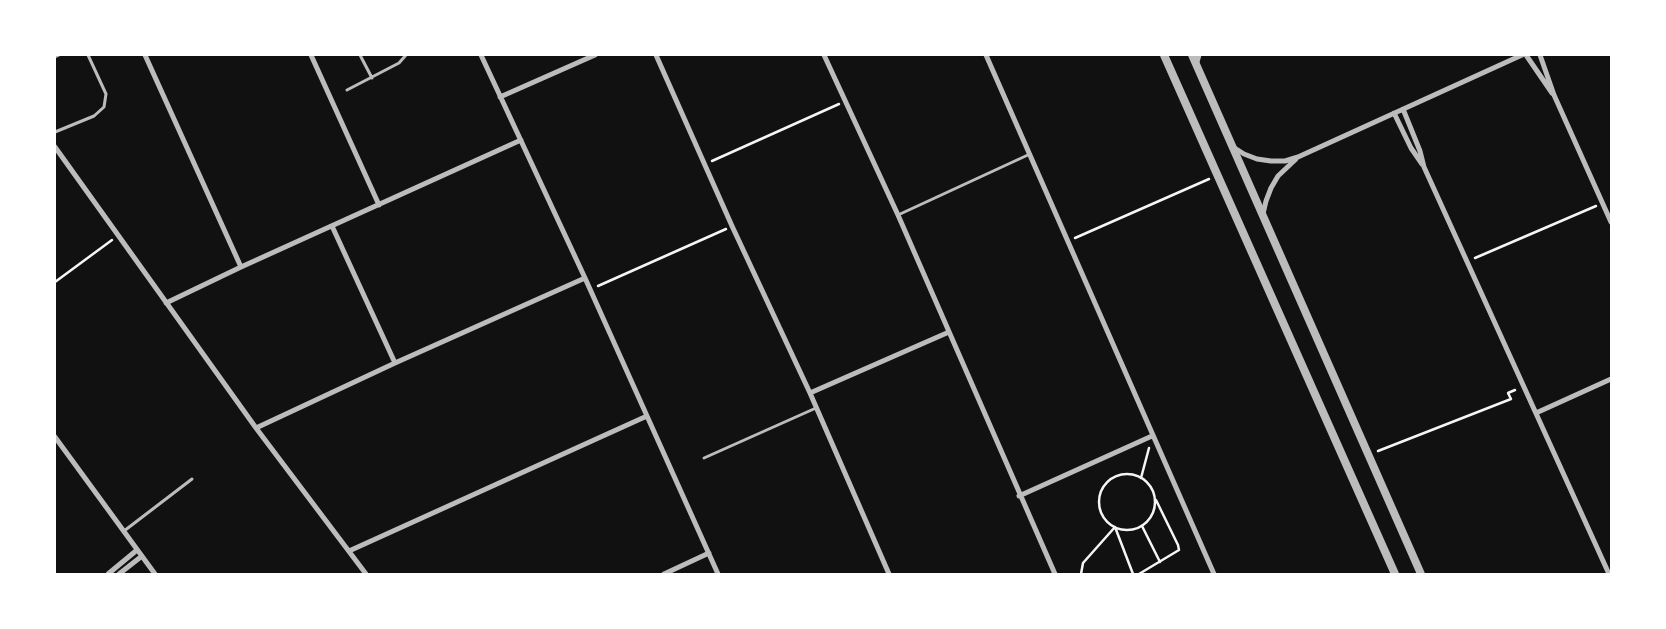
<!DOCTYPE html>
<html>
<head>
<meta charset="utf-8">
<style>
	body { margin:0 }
	#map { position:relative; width:1666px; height:629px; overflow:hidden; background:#111; font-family:"Source Serif 4",serif }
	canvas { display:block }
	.frame { position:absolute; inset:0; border:56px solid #fff; pointer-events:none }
</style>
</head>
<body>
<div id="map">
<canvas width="1666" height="629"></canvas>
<div class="frame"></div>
</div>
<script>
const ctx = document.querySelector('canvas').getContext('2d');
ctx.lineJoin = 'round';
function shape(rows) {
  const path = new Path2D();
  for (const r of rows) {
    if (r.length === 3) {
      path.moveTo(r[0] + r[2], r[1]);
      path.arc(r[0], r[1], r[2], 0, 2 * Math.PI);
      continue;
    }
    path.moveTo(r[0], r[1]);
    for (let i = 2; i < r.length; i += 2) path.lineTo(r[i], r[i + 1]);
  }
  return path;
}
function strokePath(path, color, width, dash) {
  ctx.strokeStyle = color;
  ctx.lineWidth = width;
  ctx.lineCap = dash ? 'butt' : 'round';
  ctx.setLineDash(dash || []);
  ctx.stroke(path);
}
const path = shape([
	[712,161,839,104],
	[1075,238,1209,179],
	[1475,258,1596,206],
	[55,282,112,240],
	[598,286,726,229],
	[1378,451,1511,399,1508,393,1515,390],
	[1127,502,28],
	[1141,478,1149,448],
	[1142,526,1160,562],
	[1081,574,1083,563,1115,527,1133,574],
	[1139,574,1179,550,1178,545,1156,500]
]);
const service = shape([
	[360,55,372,78],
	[55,57,59,55],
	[347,90,399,63,406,55],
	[55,132,94,116,104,107,106,94,88,55],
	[898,215,1030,154],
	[704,458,816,408],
	[124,531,192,479]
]);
const minor = shape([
	[145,55,241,267],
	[311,55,379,205],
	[481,55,585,278,718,574],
	[656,55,732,226,810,393,889,574],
	[824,55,898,215,1055,574],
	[986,55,1214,574],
	[1526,55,1552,93],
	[1540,55,1554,95,1611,222],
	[1196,65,1199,55],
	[500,97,595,55],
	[1403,109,1420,151,1424,167,1609,574],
	[1394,113,1411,148,1422,164],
	[55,147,256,428,366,574],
	[1233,147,1244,154,1257,159,1271,161,1285,161,1298,157,1522,55],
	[1263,214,1266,201,1271,188,1278,176,1296,159],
	[332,226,395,363],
	[166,303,241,267,521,140],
	[810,393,949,332],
	[1536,413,1611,379],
	[256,428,395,363,585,278],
	[55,437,155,574],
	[1019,496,1152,436],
	[349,551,647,416],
	[108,574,137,550],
	[119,574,142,556],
	[664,574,709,553]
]);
const tertiary = shape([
	[1164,55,1395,574],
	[1192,55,1421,574]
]);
strokePath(path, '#f5f5f5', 2.5);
strokePath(service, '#bcbcbc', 3);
strokePath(minor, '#bcbcbc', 5);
strokePath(tertiary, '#bcbcbc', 8);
</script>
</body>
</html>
